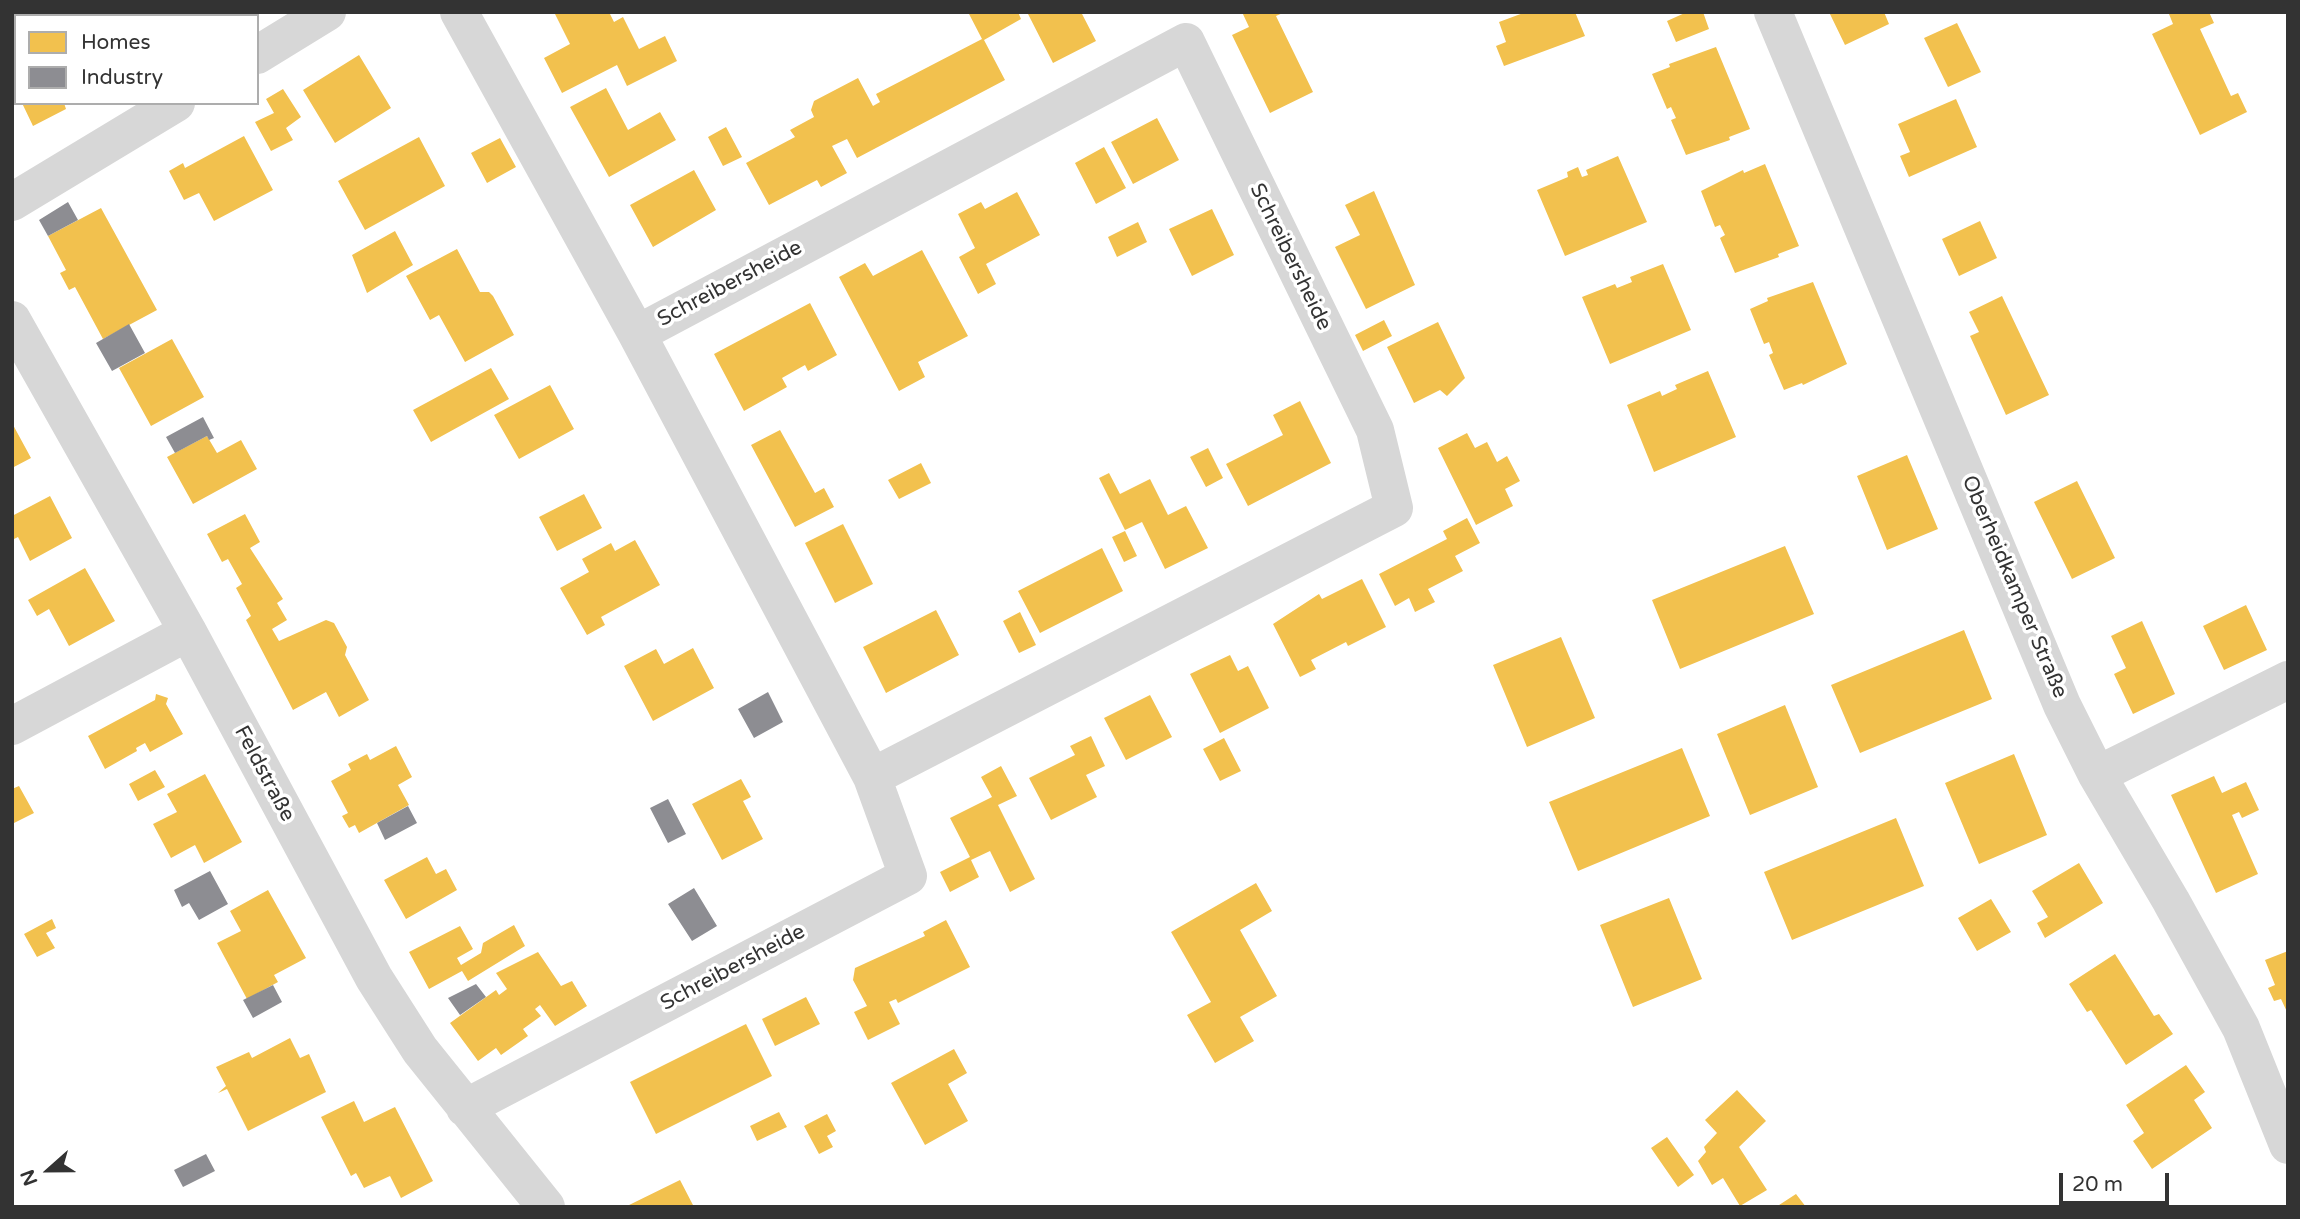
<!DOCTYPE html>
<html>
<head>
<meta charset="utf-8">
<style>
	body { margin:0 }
	#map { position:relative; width:2300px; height:1219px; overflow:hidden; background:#fff; font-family:"Varela Round",sans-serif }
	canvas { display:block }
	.frame { position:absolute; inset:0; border:14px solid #333; pointer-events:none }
	.legend { position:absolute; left:14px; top:14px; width:245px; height:91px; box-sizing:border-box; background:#fff; border:2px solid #adadad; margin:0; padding:9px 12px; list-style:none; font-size:21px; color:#333 }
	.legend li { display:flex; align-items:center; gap:14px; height:35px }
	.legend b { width:35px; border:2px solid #adadad }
	.north { position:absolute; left:14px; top:1135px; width:70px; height:70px; -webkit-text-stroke:5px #fff; paint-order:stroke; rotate:249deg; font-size:19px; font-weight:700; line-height:28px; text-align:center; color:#333 }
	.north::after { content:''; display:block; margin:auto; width:24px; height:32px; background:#333; clip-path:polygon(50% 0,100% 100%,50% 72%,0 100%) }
	.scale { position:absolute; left:2059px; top:1173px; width:110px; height:32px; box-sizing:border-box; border:4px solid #333; border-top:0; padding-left:9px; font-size:21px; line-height:24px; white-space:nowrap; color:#333; -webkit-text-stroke:5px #fff; paint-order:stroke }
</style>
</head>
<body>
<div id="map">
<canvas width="2300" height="1219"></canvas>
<div class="frame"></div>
<ul class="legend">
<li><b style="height:19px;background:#f2c14e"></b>Homes</li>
<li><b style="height:19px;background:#8d8d92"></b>Industry</li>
</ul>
<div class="north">N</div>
<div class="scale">20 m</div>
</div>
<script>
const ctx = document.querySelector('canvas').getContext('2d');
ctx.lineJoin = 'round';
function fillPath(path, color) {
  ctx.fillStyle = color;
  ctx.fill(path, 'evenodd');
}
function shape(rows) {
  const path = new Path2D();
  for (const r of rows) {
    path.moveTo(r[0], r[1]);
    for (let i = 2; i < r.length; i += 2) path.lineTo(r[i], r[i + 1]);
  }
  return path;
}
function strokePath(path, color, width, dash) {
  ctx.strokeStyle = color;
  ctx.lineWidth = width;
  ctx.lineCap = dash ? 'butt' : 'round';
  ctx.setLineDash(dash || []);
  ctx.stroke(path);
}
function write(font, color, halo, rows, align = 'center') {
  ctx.font = font + ' "Varela Round",sans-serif';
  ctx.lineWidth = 7;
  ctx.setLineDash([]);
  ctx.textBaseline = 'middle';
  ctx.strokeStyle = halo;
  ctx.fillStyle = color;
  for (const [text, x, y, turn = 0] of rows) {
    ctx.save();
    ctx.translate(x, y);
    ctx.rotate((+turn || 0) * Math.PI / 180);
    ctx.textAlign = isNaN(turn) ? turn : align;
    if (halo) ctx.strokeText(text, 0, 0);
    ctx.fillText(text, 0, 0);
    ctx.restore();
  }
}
const homes = shape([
	[189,12,228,12,223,16,191,16],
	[554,12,609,12,614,22,623,17,639,49,665,36,677,61,627,86,617,65,562,93,544,58,570,44],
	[968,12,1018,12,1021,19,984,40,1005,80,857,158,847,139,832,146,847,173,821,187,817,180,769,205,746,163,795,137,790,130,814,117,811,110,814,101,858,78,873,106,880,102,876,94,982,39],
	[1031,12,1081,12,1096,41,1053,63,1028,14],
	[1242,12,1285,12,1276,16,1313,92,1270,113,1232,35,1249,27],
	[1526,12,1575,12,1585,36,1504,66,1496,46,1506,42,1499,22],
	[1687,12,1703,12,1709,29,1676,42,1667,21],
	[1829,12,1884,12,1889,24,1845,45],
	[2171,12,2209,12,2214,23,2200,29,2231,96,2238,93,2247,112,2200,135,2152,34,2173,24,2169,14],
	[1957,23,1981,72,1948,87,1924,38],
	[12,39,16,46,16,88,12,80],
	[1716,47,1750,129,1729,137,1730,140,1686,155,1671,120,1676,118,1671,107,1667,109,1652,74,1670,67,1669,64],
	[359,55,391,108,335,143,303,90],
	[606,88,628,130,660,112,676,140,609,177,570,107],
	[283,89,301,117,286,128,293,140,271,151,255,122,274,113,266,99],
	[1956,99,1977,147,1909,177,1900,156,1910,152,1898,124],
	[22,103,64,103,66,109,33,126],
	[1157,118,1179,160,1133,184,1111,142],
	[726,127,742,157,723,166,708,137],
	[244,136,273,190,214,221,199,193,184,200,169,171,183,163,185,168],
	[419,137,445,186,365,230,338,181],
	[500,138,516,167,487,183,471,153],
	[1104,147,1126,188,1096,204,1075,163],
	[1618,156,1647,222,1565,256,1537,190,1568,177,1567,172,1578,167,1582,177,1588,175,1586,170],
	[1765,164,1799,246,1778,254,1779,257,1735,273,1720,238,1725,235,1720,225,1715,227,1701,191,1743,170,1744,173],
	[694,170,716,210,653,247,630,205],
	[1374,191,1415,285,1366,309,1335,247,1360,235,1345,205],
	[1017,192,1040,235,986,264,996,284,978,294,959,257,975,248,958,214,981,202,985,209],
	[101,208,157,310,103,339,75,287,69,290,60,273,66,270,48,236],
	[1212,209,1234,255,1192,276,1169,229],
	[1980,221,1997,258,1959,276,1942,239],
	[1138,222,1147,242,1117,257,1108,237],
	[395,231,413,265,367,293,352,255],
	[457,249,480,292,489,292,493,296,514,335,465,362,439,315,430,320,406,276],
	[922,250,968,336,918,362,925,377,899,391,839,277,865,263,873,276],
	[1663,264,1691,330,1610,364,1582,297,1615,284,1617,288,1632,282,1630,277],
	[1813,282,1847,364,1803,385,1802,383,1784,390,1769,355,1773,353,1769,342,1764,344,1750,309,1768,301,1767,298],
	[2002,296,2049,395,2006,415,1970,336,1979,332,1969,312],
	[810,303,837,355,808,371,805,365,782,378,787,387,744,411,714,354],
	[1384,320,1392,336,1363,351,1355,335],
	[1438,322,1465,378,1447,396,1440,390,1414,403,1387,347],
	[172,339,204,397,151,426,119,368],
	[491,368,509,399,431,442,413,410],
	[1708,371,1736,437,1654,472,1627,405,1660,391,1662,396,1677,389,1675,385],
	[550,385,574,429,519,459,494,415],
	[1300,401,1331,463,1248,506,1226,464,1283,435,1273,415],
	[12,423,31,458,12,468],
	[780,430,815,493,824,488,834,507,795,527,751,445],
	[1467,433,1475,448,1487,442,1497,462,1507,456,1520,481,1505,489,1513,506,1476,525,1438,448],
	[207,436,217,453,241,440,257,469,193,504,167,457],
	[1208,448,1223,478,1206,487,1190,457],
	[1907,455,1938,529,1887,550,1857,476],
	[921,463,931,483,899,499,888,480],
	[1109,473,1120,494,1150,479,1168,515,1186,506,1208,548,1165,569,1142,522,1125,530,1099,478],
	[2077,481,2115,558,2072,579,2034,502],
	[584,494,602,528,557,551,539,517],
	[50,496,72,538,30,561,18,537,12,540,12,516],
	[245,514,260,542,250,548,283,599,277,603,287,620,272,629,279,641,326,620,334,623,347,647,345,655,369,700,339,717,326,692,293,710,246,620,251,616,236,588,242,584,228,559,222,562,207,534],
	[1467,518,1480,543,1455,556,1463,571,1428,589,1435,602,1415,612,1409,598,1395,606,1379,574,1447,539,1443,531],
	[843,524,873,584,835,603,805,543],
	[1125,531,1137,556,1124,562,1112,537],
	[635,540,660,585,601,617,605,625,587,635,560,588,589,572,582,559,611,543,615,551],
	[1785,546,1814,614,1680,669,1652,600],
	[1102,548,1123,591,1040,633,1018,591],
	[85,568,115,621,69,646,49,609,37,616,28,600],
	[1362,579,1386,627,1348,646,1346,642,1311,660,1316,669,1300,677,1273,624,1319,594,1322,599],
	[2246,605,2267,650,2224,670,2203,626],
	[936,610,959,655,886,693,863,647],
	[1020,612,1036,645,1019,653,1003,621],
	[2142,621,2175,694,2133,714,2114,674,2126,668,2111,636],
	[1964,630,1992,699,1860,753,1831,685],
	[1561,637,1595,718,1527,747,1493,665],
	[693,648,714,688,653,721,624,666,656,649,664,664],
	[1230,655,1238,671,1248,666,1269,708,1220,733,1190,674],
	[156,694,168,698,166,704,183,734,150,752,145,743,136,748,137,751,105,769,88,736,155,700],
	[1150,695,1172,737,1126,760,1104,718],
	[1785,705,1818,787,1750,815,1717,734],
	[1091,736,1105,766,1086,775,1097,797,1051,820,1029,778,1075,755,1070,746],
	[1224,738,1241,771,1220,781,1203,749],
	[396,746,412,777,398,785,409,805,359,833,355,825,349,828,342,816,348,813,331,781,351,770,348,764,367,754,370,760],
	[1682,748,1710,816,1578,871,1549,802],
	[2014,754,2047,835,1979,864,1945,783],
	[1001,766,1017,796,998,805,1035,879,1010,892,990,851,971,860,979,877,950,892,940,872,970,857,950,818,992,797,981,777],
	[155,770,165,787,138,801,129,784],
	[205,774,242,842,204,863,195,845,171,858,153,824,177,812,167,794],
	[2214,776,2222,793,2246,782,2259,810,2242,818,2239,812,2232,815,2258,874,2216,893,2171,795],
	[741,779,751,797,743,801,763,839,722,860,692,804],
	[19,786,34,813,12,824,12,789],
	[1896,818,1924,886,1792,940,1764,872],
	[427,857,436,874,446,869,457,890,406,919,384,880],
	[2079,863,2103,903,2045,938,2037,923,2048,917,2032,891],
	[1256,883,1272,911,1240,930,1277,996,1240,1017,1254,1041,1215,1063,1187,1015,1211,1002,1171,932],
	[268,890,306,958,274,975,278,982,247,999,217,943,241,931,230,911],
	[1669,898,1702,979,1633,1007,1600,925],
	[1991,899,2011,932,1977,951,1958,918],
	[52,919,56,928,46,933,55,948,37,957,24,934],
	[946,920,970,967,898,1003,896,999,889,1002,900,1024,868,1040,854,1012,867,1006,853,980,855,968,925,936,923,932],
	[514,925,525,946,468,981,462,971,429,989,409,952,460,926,473,949,457,958,461,965,481,953,483,943],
	[2288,951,2288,1014,2281,999,2274,1001,2268,988,2275,985,2265,960],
	[538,952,561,986,572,981,587,1006,555,1026,540,1005,535,1009,541,1016,523,1029,528,1036,501,1055,496,1048,478,1061,450,1023,496,990,499,995,507,989,496,973],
	[2115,954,2154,1016,2159,1014,2173,1034,2126,1065,2091,1010,2087,1012,2069,984],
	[806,997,820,1024,775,1046,762,1019],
	[746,1024,772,1076,656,1134,630,1082],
	[290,1038,300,1058,309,1054,326,1092,248,1131,227,1089,218,1093,226,1086,216,1067,249,1052,252,1058],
	[954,1049,967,1073,948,1084,968,1121,925,1145,891,1083],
	[2186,1065,2205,1092,2194,1100,2212,1128,2152,1169,2133,1141,2144,1133,2126,1105],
	[1737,1090,1766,1121,1739,1147,1767,1190,1740,1206,1723,1178,1712,1185,1698,1161,1706,1152,1704,1147,1717,1133,1705,1120],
	[354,1101,364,1122,395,1107,433,1181,401,1198,390,1176,364,1188,356,1173,351,1176,321,1117],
	[779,1112,787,1127,757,1141,750,1126],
	[827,1114,836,1131,827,1136,833,1147,819,1154,804,1126],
	[1667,1137,1694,1175,1678,1187,1651,1148],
	[680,1180,694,1207,625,1207],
	[1796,1194,1806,1207,1776,1207]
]);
const industry = shape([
	[68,202,78,220,48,236,39,220],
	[129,324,145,353,112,371,96,343],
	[203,417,214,438,209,440,207,436,175,453,166,437],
	[768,692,783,722,754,738,738,709],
	[668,799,686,834,668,843,650,808],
	[408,806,417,823,385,840,377,823],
	[210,871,228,904,199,920,189,903,182,907,174,890],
	[694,888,717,926,692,941,668,904],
	[476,984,486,997,460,1015,448,998],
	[273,985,282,1002,253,1018,243,1000],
	[206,1154,215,1171,183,1187,174,1170]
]);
const street = shape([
	[459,12,637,334,1186,42,1375,430,1394,508,872,777],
	[1773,12,2062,705,2097,775,2171,901,2241,1028,2288,1145],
	[257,55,327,12],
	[12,202,176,103],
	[12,320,188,632,374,978,420,1050,546,1207],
	[12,726,188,632],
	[2097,775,2288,680],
	[465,1108,908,876,872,777,637,334]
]);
const streetNames = [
	["Schreibersheide",1290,257,64],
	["Schreibersheide",730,284,-28],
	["Oberheidkamper Straße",2014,587,67],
	["Feldstraße",264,774,62],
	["Schreibersheide",733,968,-28]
];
fillPath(homes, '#f2c14e');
fillPath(industry, '#8d8d92');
strokePath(street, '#d7d7d7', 38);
write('21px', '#333', '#fff', streetNames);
</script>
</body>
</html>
